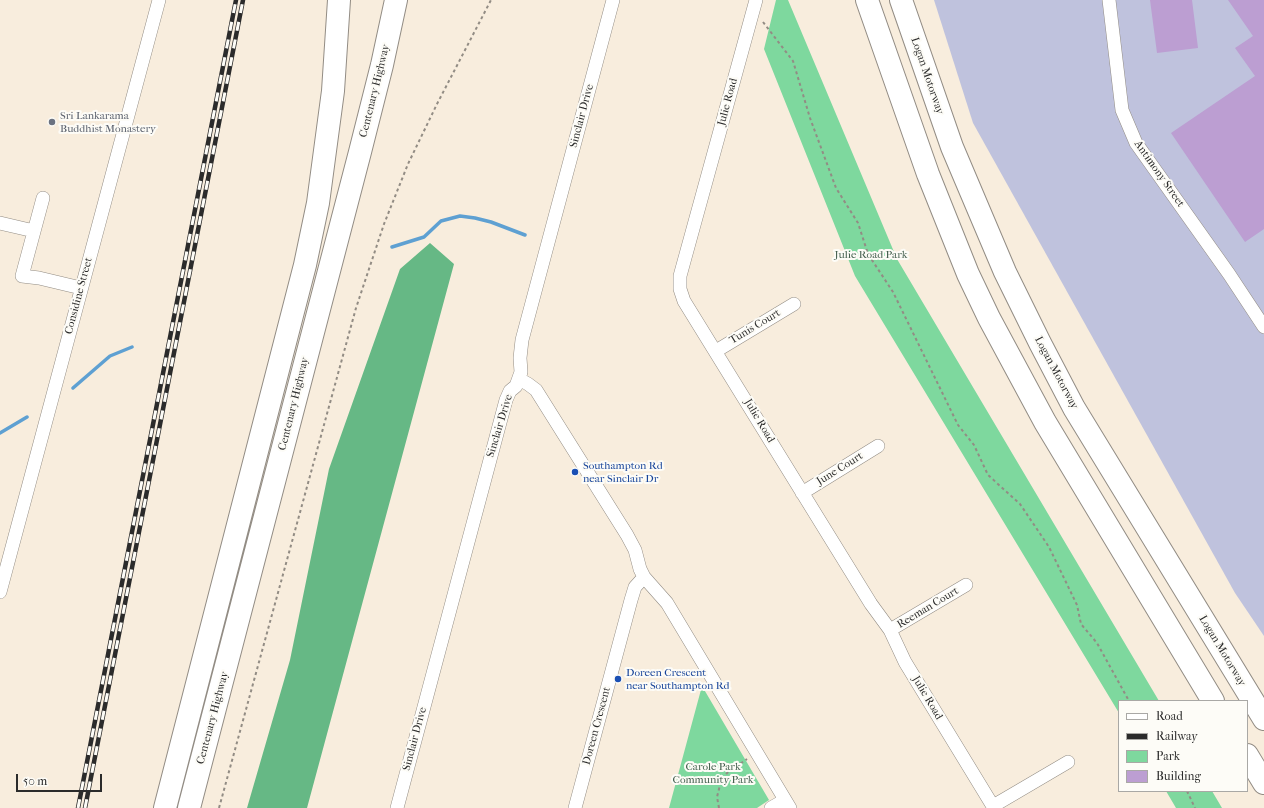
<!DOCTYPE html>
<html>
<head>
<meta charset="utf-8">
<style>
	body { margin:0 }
	#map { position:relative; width:1264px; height:808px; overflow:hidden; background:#f8eddd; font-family:"IM FELL French Canon",serif }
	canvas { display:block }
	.legend { position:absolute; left:1118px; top:700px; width:130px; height:92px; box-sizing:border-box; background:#fdfcf7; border:1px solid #a9a8a5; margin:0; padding:5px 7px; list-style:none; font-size:12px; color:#2b2b2b }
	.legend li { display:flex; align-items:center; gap:8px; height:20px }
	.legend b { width:20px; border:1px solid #a9a8a5 }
	.scale { position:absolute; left:16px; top:774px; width:86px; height:18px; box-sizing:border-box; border:2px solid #2b2b2b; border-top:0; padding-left:5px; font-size:12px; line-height:14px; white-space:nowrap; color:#2b2b2b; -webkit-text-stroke:3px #fdfcf7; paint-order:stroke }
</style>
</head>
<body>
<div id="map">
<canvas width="1264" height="808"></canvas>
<ul class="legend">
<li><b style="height:5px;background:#fff"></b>Road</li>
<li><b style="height:5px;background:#2b2b2b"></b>Railway</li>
<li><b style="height:11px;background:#7ed89e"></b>Park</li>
<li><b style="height:11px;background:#bc9ed2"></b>Building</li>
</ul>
<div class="scale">50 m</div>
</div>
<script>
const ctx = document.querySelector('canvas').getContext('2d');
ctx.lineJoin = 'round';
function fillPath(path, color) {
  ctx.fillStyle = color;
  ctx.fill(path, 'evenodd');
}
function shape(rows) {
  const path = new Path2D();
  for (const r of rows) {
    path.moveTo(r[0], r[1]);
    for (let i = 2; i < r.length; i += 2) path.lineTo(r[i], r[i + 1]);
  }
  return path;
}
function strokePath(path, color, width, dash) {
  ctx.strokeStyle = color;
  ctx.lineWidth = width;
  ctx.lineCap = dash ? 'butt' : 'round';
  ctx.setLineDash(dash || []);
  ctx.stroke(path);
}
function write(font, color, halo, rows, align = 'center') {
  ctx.font = font + ' "IM FELL French Canon",serif';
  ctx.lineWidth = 4;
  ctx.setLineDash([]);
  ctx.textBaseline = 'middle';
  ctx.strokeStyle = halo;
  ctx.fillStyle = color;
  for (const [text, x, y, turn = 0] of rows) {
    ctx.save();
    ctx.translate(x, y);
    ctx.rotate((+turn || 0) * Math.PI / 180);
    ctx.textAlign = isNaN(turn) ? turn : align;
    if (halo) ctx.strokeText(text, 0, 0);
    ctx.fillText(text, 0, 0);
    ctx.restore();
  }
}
const industrial = shape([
	[934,0,1264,0,1264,636,1235,593,973,123]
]);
const green = shape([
	[776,0,788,0,897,259,1159,701,1119,701,1119,713,855,276,764,49],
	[702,686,769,800,757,808,669,808],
	[1166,791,1212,791,1222,808,1176,808]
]);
const forest = shape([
	[430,243,454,264,307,808,247,808,290,660,329,469,400,269]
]);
const stream = shape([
	[392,247,424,237,441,221,460,216,475,218,491,222,525,235],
	[73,388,110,356,132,347],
	[0,433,27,417]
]);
const building = shape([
	[1150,0,1192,0,1198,48,1157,53],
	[1228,0,1264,0,1264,229,1245,242,1171,133,1255,76,1235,48,1253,36]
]);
const path = shape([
	[763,22,793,61,810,118,836,188,858,223,868,254,893,292,958,425,974,445,988,475,1020,504,1049,547,1077,605,1081,624,1097,643,1129,701],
	[1187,791,1195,808],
	[219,808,356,308,384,224,408,164,437,104,491,0],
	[719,808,717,797,720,785,727,773,747,759]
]);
const street = shape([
	[756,0,680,276,680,289,684,301,871,604,890,630,905,662,994,808],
	[1109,0,1122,110,1136,143,1229,274,1264,327],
	[43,198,22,276,39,278,81,288],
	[0,223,34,231],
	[716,351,794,304],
	[519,379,528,384,536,390,627,535,635,550,640,569,644,577,667,603,790,808],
	[802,493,878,446],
	[0,592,159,0],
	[890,630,966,585],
	[993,806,1068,762],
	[397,808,506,400,510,391,516,386,521,372,520,358,522,340,613,0],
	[575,808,631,600,635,587,644,577],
	[771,808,785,800]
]);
const highway = shape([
	[867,0,928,174,968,274,989,318,1045,422,1213,701],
	[901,0,952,147,1005,272,1040,343,1074,408,1264,719],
	[1247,755,1264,783],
	[165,808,305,265,318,203,333,91,339,0],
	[189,808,360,152,382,65,396,0]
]);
const rail = shape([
	[78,808,236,0],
	[85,808,243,0]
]);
const markers = [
	[52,122,4,"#6b7280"],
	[575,472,4,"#1a4fb4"],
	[618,679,4,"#1a4fb4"]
];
const streetNames = [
	["Logan Motorway",927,76,71],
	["Centenary Highway",375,91,-76],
	["Julie Road",728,102,-75],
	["Sinclair Drive",582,116,-75],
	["Antimony Street",1159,174,55],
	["Considine Street",79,296,-75],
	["Tunis Court",755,327,-31],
	["Logan Motorway",1056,373,62],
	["Centenary Highway",294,404,-76],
	["Julie Road",759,421,59],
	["Sinclair Drive",500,426,-73],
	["June Court",840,469,-32],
	["Reeman Court",928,608,-31],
	["Logan Motorway",1222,651,59],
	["Julie Road",927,698,59],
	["Centenary Highway",213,718,-75],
	["Doreen Crescent",597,726,-75],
	["Sinclair Drive",415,739,-75]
];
const worshipNames = [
	["Sri Lankarama",60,116],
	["Buddhist Monastery",60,129]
];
const parkNames = [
	["Julie Road Park",871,255],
	["Carole Park",713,767],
	["Community Park",713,780]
];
const transitNames = [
	["Southampton Rd",583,466],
	["near Sinclair Dr",583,479],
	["Doreen Crescent",626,673],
	["near Southampton Rd",626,686]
];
fillPath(industrial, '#bfc2dd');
fillPath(green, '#7ed89e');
fillPath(forest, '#66b885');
strokePath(stream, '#5ea0d2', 3.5);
fillPath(building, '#bc9ed2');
strokePath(street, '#928c84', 14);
strokePath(highway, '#928c84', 24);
strokePath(path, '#928c84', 2, [3, 3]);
strokePath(street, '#fff', 13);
strokePath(highway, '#fff', 22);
strokePath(rail, '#2b2b2b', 4.5);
strokePath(rail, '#fdfcf7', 3, [9]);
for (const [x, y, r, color] of markers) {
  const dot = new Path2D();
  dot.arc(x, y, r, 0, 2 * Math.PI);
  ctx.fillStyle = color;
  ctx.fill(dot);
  strokePath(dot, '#fdfcf7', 1.5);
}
write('11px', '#2b2b2b', '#fdfcf7', streetNames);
write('11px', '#5b616d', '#fdfcf7', worshipNames, 'left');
write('11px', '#445f4e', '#fdfcf7', parkNames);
write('11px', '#164399', '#fdfcf7', transitNames, 'left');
</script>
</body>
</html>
